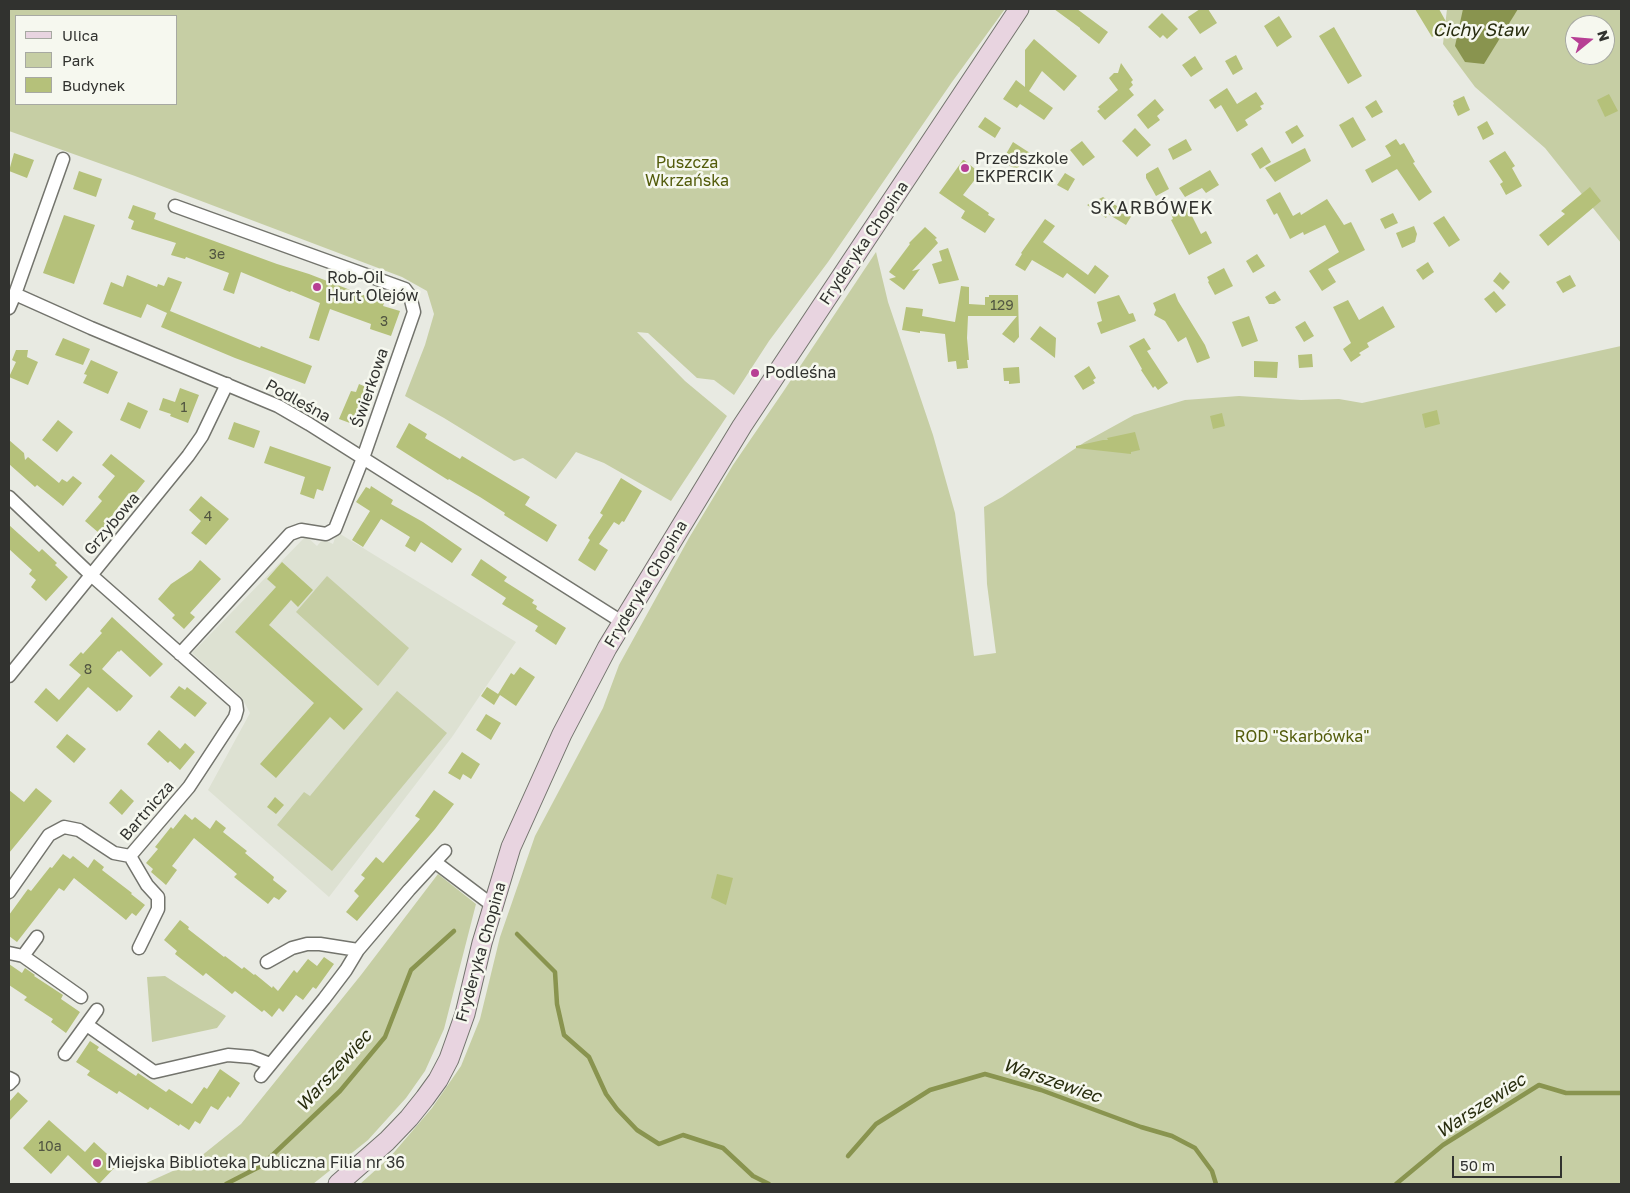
<!DOCTYPE html>
<html>
<head>
<meta charset="utf-8">
<style>
	body { margin:0 }
	#map { position:relative; width:1630px; height:1193px; overflow:hidden; background:#e8eae2; font-family:"Golos Text",sans-serif }
	canvas { display:block }
	.frame { position:absolute; inset:0; border:10px solid #31322f; pointer-events:none }
	.legend { position:absolute; left:15px; top:15px; width:162px; height:90px; box-sizing:border-box; background:#f6f8ef; border:1px solid #a7a9a2; margin:0; padding:6px 9px; list-style:none; font-size:15px; color:#31322f }
	.legend li { display:flex; align-items:center; gap:10px; height:25px }
	.legend b { width:25px; border:1px solid #a7a9a2 }
	.north { position:absolute; left:1565px; top:15px; width:50px; height:50px; box-sizing:border-box; background:#f6f8ef; border:1px solid #a7a9a2; border-radius:50%; rotate:73deg; font-size:14px; font-weight:700; line-height:20px; text-align:center; color:#31322f }
	.north::after { content:''; display:block; margin:auto; width:18px; height:22px; background:#b73f94; clip-path:polygon(50% 0,100% 100%,50% 72%,0 100%) }
	.scale { position:absolute; left:1452px; top:1156px; width:110px; height:22px; box-sizing:border-box; border:2px solid #31322f; border-top:0; padding-left:6px; font-size:15px; line-height:18px; white-space:nowrap; color:#31322f; -webkit-text-stroke:4px #f6f8ef; paint-order:stroke }
</style>
</head>
<body>
<div id="map">
<canvas width="1630" height="1193"></canvas>
<div class="frame"></div>
<ul class="legend">
<li><b style="height:6px;background:#e8d4e0"></b>Ulica</li>
<li><b style="height:14px;background:#c6cea4"></b>Park</li>
<li><b style="height:14px;background:#b5c17a"></b>Budynek</li>
</ul>
<div class="north">N</div>
<div class="scale">50 m</div>
</div>
<script>
const ctx = document.querySelector('canvas').getContext('2d');
ctx.lineJoin = 'round';
function fillPath(path, color) {
  ctx.fillStyle = color;
  ctx.fill(path, 'evenodd');
}
function shape(rows) {
  const path = new Path2D();
  for (const r of rows) {
    path.moveTo(r[0], r[1]);
    for (let i = 2; i < r.length; i += 2) path.lineTo(r[i], r[i + 1]);
  }
  return path;
}
function strokePath(path, color, width, dash) {
  ctx.strokeStyle = color;
  ctx.lineWidth = width;
  ctx.lineCap = dash ? 'butt' : 'round';
  ctx.setLineDash(dash || []);
  ctx.stroke(path);
}
function write(font, color, halo, rows, align = 'center') {
  ctx.font = font + ' "Golos Text",sans-serif';
  ctx.lineWidth = 5;
  ctx.setLineDash([]);
  ctx.textBaseline = 'middle';
  ctx.strokeStyle = halo;
  ctx.fillStyle = color;
  for (const [text, x, y, turn = 0] of rows) {
    ctx.save();
    ctx.translate(x, y);
    ctx.rotate((+turn || 0) * Math.PI / 180);
    ctx.textAlign = isNaN(turn) ? turn : align;
    if (halo) ctx.strokeText(text, 0, 0);
    ctx.fillText(text, 0, 0);
    ctx.restore();
  }
}
const built = shape([
	[337,532,516,642,452,737,329,897,208,790,250,713,242,698,192,653,306,536,317,546,323,539,333,544]
]);
const green = shape([
	[9,9,1005,9,952,82,828,262,769,341,734,395,714,380,697,378,648,333,637,332,685,381,727,416,671,501,604,463,576,452,556,479,523,458,514,461,444,418,405,396,425,345,434,314,427,291,402,277,135,176,9,131],
	[16,16,176,16,176,104,16,104],
	[1447,9,1621,9,1621,243,1545,148,1475,87,1443,44],
	[1575,25,1605,25,1605,55,1575,55],
	[876,252,888,302,933,435,955,513,974,656,996,653,987,584,984,507,1002,497,1085,442,1134,415,1185,400,1239,396,1301,400,1339,399,1362,403,1621,346,1621,1184,360,1184,390,1157,432,1108,461,1066,480,1019,500,937,535,836,603,708,619,665,689,538,733,465,783,392],
	[327,576,409,648,378,686,296,612],
	[397,691,447,733,332,871,277,825,304,792,310,796],
	[438,874,476,904,444,1029,425,1071,406,1098,368,1140,313,1184,144,1184,195,1161,241,1124,361,975],
	[165,976,226,1016,217,1028,152,1042,147,977]
]);
const water = shape([
	[1463,9,1518,9,1484,64,1465,62,1455,46]
]);
const stream = shape([
	[517,934,555,972,557,1004,564,1035,589,1057,606,1094,617,1109,637,1130,659,1144,683,1135,723,1148,753,1176,769,1184],
	[848,1156,876,1124,930,1090,985,1074,1041,1090,1141,1127,1172,1136,1195,1148,1212,1171,1216,1184],
	[226,1184,261,1166,340,1091,385,1037,411,970,454,931],
	[1396,1184,1443,1145,1539,1085,1566,1093,1621,1093]
]);
const building = shape([
	[1054,9,1077,9,1108,32,1099,44,1080,29,1080,28],
	[1200,9,1208,9,1217,23,1200,34,1188,17],
	[1415,9,1439,9,1449,27,1432,37],
	[1162,13,1178,29,1167,39,1163,35,1160,38,1148,27],
	[1279,16,1292,37,1277,47,1264,26],
	[1334,27,1362,76,1348,84,1319,36],
	[1034,39,1077,76,1064,91,1042,71,1029,91,1053,108,1044,120,1020,104,1017,108,1003,99,1016,80,1025,87,1025,50],
	[1236,55,1243,69,1233,75,1225,61],
	[1195,56,1203,69,1191,77,1182,65],
	[1121,63,1133,80,1131,82,1133,85,1129,89,1134,95,1105,120,1097,111,1100,109,1098,107,1118,90,1109,78,1114,73,1118,73],
	[1227,88,1237,104,1256,92,1264,104,1260,106,1262,109,1245,120,1248,125,1237,132,1221,105,1215,109,1209,100],
	[1609,94,1618,111,1605,117,1597,100],
	[1464,96,1470,110,1458,116,1453,105,1454,104,1453,101],
	[1155,99,1164,110,1157,116,1160,120,1148,129,1137,115],
	[1376,100,1383,112,1372,118,1365,107],
	[985,117,1001,128,995,138,978,127],
	[1353,117,1366,140,1352,148,1339,125],
	[1487,121,1494,134,1483,140,1477,127],
	[1297,125,1304,136,1292,144,1285,132],
	[1135,128,1151,145,1137,157,1122,141],
	[1186,139,1192,150,1173,160,1168,149],
	[1396,139,1400,145,1404,143,1415,162,1413,163,1432,192,1419,201,1397,169,1372,183,1365,170,1391,156,1385,146],
	[1082,141,1095,157,1083,166,1070,150],
	[1013,142,1030,153,1023,165,1020,164,1017,170,1002,161],
	[1262,147,1271,162,1260,169,1251,154],
	[1305,148,1311,161,1275,182,1265,168],
	[1505,151,1515,166,1512,168,1522,186,1506,195,1500,184,1503,182,1489,161],
	[14,153,34,160,27,178,9,171],
	[963,160,964,160,980,173,963,195,989,213,988,215,995,219,985,233,961,218,965,211,939,193],
	[1158,167,1169,189,1156,196,1146,178,1146,174],
	[1210,170,1219,185,1206,193,1202,188,1185,197,1179,188],
	[79,171,102,179,96,197,73,189],
	[1065,173,1075,179,1068,191,1057,185],
	[1590,187,1601,201,1548,246,1539,235,1565,214,1561,211],
	[1280,192,1293,216,1300,212,1301,215,1327,199,1344,225,1351,222,1365,250,1328,269,1336,282,1322,291,1309,271,1339,252,1325,225,1304,235,1303,232,1290,239,1277,213,1274,215,1266,200],
	[1103,197,1120,208,1122,205,1132,215,1126,225,1108,214,1106,218,1087,205],
	[133,205,156,213,154,219,277,264,309,274,384,303,383,306,400,311,391,336,370,329,371,324,330,309,319,341,309,338,320,303,291,291,290,292,241,272,234,294,223,290,229,273,186,257,185,259,171,255,176,243,131,229,134,221,128,218],
	[1187,206,1201,234,1206,231,1212,243,1189,255,1171,220,1173,219,1171,214],
	[1393,213,1398,223,1385,229,1380,219],
	[64,215,95,225,74,284,43,273],
	[1444,216,1460,240,1449,247,1433,223],
	[1045,219,1055,226,1043,242,1088,275,1095,265,1109,276,1095,294,1067,273,1063,278,1032,260,1025,271,1015,265,1022,254,1021,253],
	[1414,226,1417,234,1415,242,1402,248,1396,233],
	[925,227,937,238,935,239,938,243,912,271,920,269,904,290,889,279,896,277,889,272,910,244,909,243],
	[948,248,959,280,939,284,932,264,942,261,939,251],
	[1257,254,1265,266,1253,273,1246,261],
	[1428,262,1434,272,1423,280,1416,270],
	[1224,268,1233,286,1215,295,1208,282,1209,281,1207,277],
	[1500,272,1510,282,1503,290,1493,281],
	[127,275,157,287,158,284,164,286,168,277,182,282,170,311,260,348,261,346,312,366,305,384,235,358,161,327,167,313,147,304,141,318,103,304,111,282,123,287],
	[1570,275,1576,286,1563,293,1556,282],
	[961,286,969,287,969,304,985,305,985,297,989,297,989,295,1018,295,1019,337,1014,343,1002,334,1017,316,968,316,967,338,969,360,967,360,968,368,957,369,956,361,948,362,945,334,920,331,920,333,902,330,906,307,923,309,922,316,955,322],
	[1275,291,1281,300,1274,304,1269,304,1265,297],
	[1494,291,1506,305,1496,313,1484,299],
	[1175,293,1178,301,1205,345,1210,358,1197,363,1186,337,1178,342,1165,321,1154,315,1156,310,1153,303],
	[1119,295,1129,314,1133,313,1136,321,1101,334,1097,323,1102,321,1097,302],
	[1348,300,1359,320,1383,306,1395,327,1367,343,1369,347,1359,353,1361,355,1351,362,1343,349,1351,343,1333,307],
	[1249,316,1258,341,1242,347,1232,322],
	[1305,321,1314,336,1304,342,1295,327],
	[1040,326,1056,338,1055,358,1030,339],
	[63,338,90,349,83,365,55,355],
	[1144,338,1151,349,1147,351,1168,383,1158,390,1155,386,1153,388,1141,370,1142,369,1129,346],
	[16,350,28,350,27,357,38,362,28,385,9,377,16,362,12,360],
	[1312,354,1313,367,1299,368,1298,355],
	[91,360,118,372,108,394,83,383,87,375,84,374],
	[1254,361,1278,362,1277,378,1254,377],
	[1089,366,1096,378,1093,380,1095,383,1083,390,1074,376],
	[1019,367,1020,383,1009,384,1009,381,1004,381,1003,368],
	[359,384,371,389,358,426,339,419,351,391,356,392],
	[180,388,199,395,188,423,170,416,171,414,159,410,163,398,175,402],
	[128,402,148,411,140,429,120,420],
	[1437,410,1440,424,1425,428,1422,414],
	[1222,413,1225,426,1213,429,1210,416],
	[58,420,73,432,57,452,42,440],
	[234,422,260,431,254,448,228,439],
	[409,423,427,434,425,438,460,459,462,456,530,497,525,505,557,525,547,542,504,515,505,513,480,497,449,479,448,480,396,447],
	[1135,432,1140,450,1131,452,1131,454,1076,448,1076,446,1103,440,1108,440,1107,438],
	[9,440,24,453,25,460,28,457,59,483,62,479,67,482,73,476,82,483,63,506,37,485,35,487,9,464],
	[270,446,331,467,323,491,317,489,314,499,300,494,305,477,264,463],
	[111,454,145,481,133,496,129,493,99,533,85,521,102,501,98,497,115,476,102,465],
	[621,478,642,491,624,522,622,521,619,525,614,522,599,544,608,550,595,571,578,560,590,540,588,538,603,515,600,513],
	[371,486,393,500,391,504,423,522,462,549,452,563,421,542,415,552,405,546,410,537,381,519,363,547,352,540,370,511,356,502,366,487,370,489],
	[201,496,229,519,206,545,191,533,201,521,189,510],
	[9,525,39,552,42,549,57,563,55,565,68,577,46,601,31,587,36,580,29,574,32,570,9,549],
	[481,559,507,577,504,581,534,600,532,603,537,606,536,609,566,628,556,645,535,631,538,626,502,604,506,598,471,575],
	[200,560,221,579,190,613,195,617,184,629,172,618,175,615,158,599,171,584,192,570],
	[282,562,313,590,298,607,291,600,269,625,363,709,344,730,330,717,276,778,260,764,314,703,235,632,276,587,267,579],
	[112,617,163,664,150,677,121,650,119,652,118,651,102,669,133,696,120,711,119,710,117,712,88,687,57,722,34,702,46,688,59,700,81,675,69,665,81,652,83,654,102,633,100,631],
	[520,667,535,677,516,706,500,695,494,705,481,696,487,687,498,694,511,673,514,675],
	[179,686,185,690,187,687,207,703,195,717,170,697],
	[486,714,501,723,491,740,476,730],
	[159,730,180,749,185,743,195,752,180,770,170,761,168,763,147,744],
	[67,734,86,749,74,763,56,747],
	[462,752,480,764,471,779,463,774,460,780,448,773],
	[36,788,52,801,9,853,9,790,24,802],
	[121,789,134,801,122,815,109,803],
	[434,790,454,804,435,829,357,921,346,912,359,896,354,891,365,878,361,875,376,857,383,863,420,819,415,816],
	[275,797,284,805,276,814,267,807],
	[185,814,192,820,195,817,210,829,216,820,226,828,223,832,247,851,245,853,274,877,273,880,287,891,279,900,274,897,268,904,234,877,237,874,194,838,172,866,177,870,166,885,151,872,153,869,146,863,158,849,155,847,171,827,173,829],
	[63,854,70,859,73,856,88,868,94,859,104,867,102,870,132,893,131,894,145,905,136,916,132,913,126,920,74,878,64,891,59,888,17,942,9,936,9,915,28,889,31,891,50,867,52,868],
	[717,874,733,878,726,905,711,898],
	[180,920,189,927,188,929,224,957,225,956,242,969,244,967,254,975,255,974,272,988,273,986,278,991,294,970,297,973,308,959,317,966,324,957,334,964,316,989,313,987,303,1000,296,995,283,1012,279,1008,272,1017,264,1010,262,1012,235,991,232,994,206,973,203,976,175,954,177,951,164,940],
	[9,964,22,973,25,968,35,975,34,976,63,995,61,999,80,1012,66,1033,51,1022,53,1019,24,1000,27,997,9,985],
	[90,1041,99,1047,97,1050,136,1076,138,1073,166,1092,169,1089,192,1104,204,1087,207,1089,220,1069,240,1083,230,1098,228,1096,218,1110,211,1106,200,1124,195,1121,189,1130,180,1124,179,1126,150,1107,148,1110,119,1091,117,1094,87,1075,90,1071,76,1062],
	[18,1092,28,1101,9,1121,9,1102],
	[49,1120,85,1152,94,1142,118,1164,99,1184,68,1155,51,1174,23,1148]
]);
const street = shape([
	[175,206,405,289,410,296,414,312,363,458,335,529,326,534,301,530,290,534,180,654],
	[15,294,91,328,278,406,309,424,622,622],
	[9,308,15,294,63,159],
	[9,497,91,575,236,703,237,710,235,717,189,787,130,856,114,853,79,830,64,827,49,835,9,892],
	[9,676,188,456,202,436,227,384],
	[130,856,147,885,158,897,158,909,139,948],
	[435,862,492,905],
	[9,953,23,956,81,997],
	[23,956,37,937],
	[267,962,292,948,307,944,320,944,358,950,409,890,445,851],
	[87,1025,154,1072,228,1055,252,1057,270,1064],
	[65,1054,97,1010],
	[261,1076,324,999,346,970,358,950],
	[9,1078,13,1080,9,1084]
]);
const secondary = shape([
	[338,1184,387,1141,409,1118,425,1098,438,1080,449,1059,465,1014,482,943,511,847,562,734,607,648,742,426,1019,9]
]);
const markers = [
	[965,168,5,"#b73f94"],
	[317,287,5,"#b73f94"],
	[755,373,5,"#b73f94"],
	[97,1163,5,"#b73f94"]
];
const numberNames = [
	["3e",217,255],
	["129",1002,306],
	["3",384,322],
	["1",184,408],
	["4",208,517],
	["8",88,670],
	["10a",50,1147]
];
const poiNames = [
	["Przedszkole",975,159],
	["EKPERCIK",975,177],
	["Rob-Oil",327,278],
	["Hurt Olejów",327,296],
	["Podleśna",765,373],
	["Miejska Biblioteka Publiczna Filia nr 36",107,1163]
];
const parkNames = [
	["Puszcza",687,163],
	["Wkrzańska",687,181],
	["ROD \"Skarbówka\"",1302,737]
];
const streetNames = [
	["Fryderyka Chopina",864,243,-56],
	["Świerkowa",370,388,-71],
	["Podleśna",298,401,29],
	["Grzybowa",112,524,-50],
	["Fryderyka Chopina",646,584,-59],
	["Bartnicza",147,811,-49],
	["Fryderyka Chopina",481,952,-74]
];
const waterNames = [
	["Cichy Staw",1480,30],
	["Warszewiec",334,1071,-48],
	["Warszewiec",1052,1081,19],
	["Warszewiec",1481,1106,-33]
];
const neighbourhoodNames = [
	["SKARBÓWEK",1152,208]
];
fillPath(built, '#dde1d2');
fillPath(green, '#c6cea4');
fillPath(water, '#89944f');
strokePath(stream, '#89944f', 4.5);
fillPath(building, '#b5c17a');
strokePath(street, '#73746d', 15);
strokePath(secondary, '#73746d', 21);
strokePath(street, '#fff', 12);
strokePath(secondary, '#e8d4e0', 19);
for (const [x, y, r, color] of markers) {
  const dot = new Path2D();
  dot.arc(x, y, r, 0, 2 * Math.PI);
  ctx.fillStyle = color;
  ctx.fill(dot);
  strokePath(dot, '#f6f8ef', 2);
}
write('14px', '#525642', null, numberNames);
write('16px', '#31322f', '#f6f8ef', poiNames, 'left');
write('16px', '#535c0b', '#f6f8ef', parkNames);
write('16px', '#31322f', '#f6f8ef', streetNames);
write('italic 18px', '#282d0e', '#f6f8ef', waterNames);
ctx.letterSpacing = '1px';
write('18px', '#31322f', '#f6f8ef', neighbourhoodNames);
ctx.letterSpacing = '0px';
</script>
</body>
</html>
